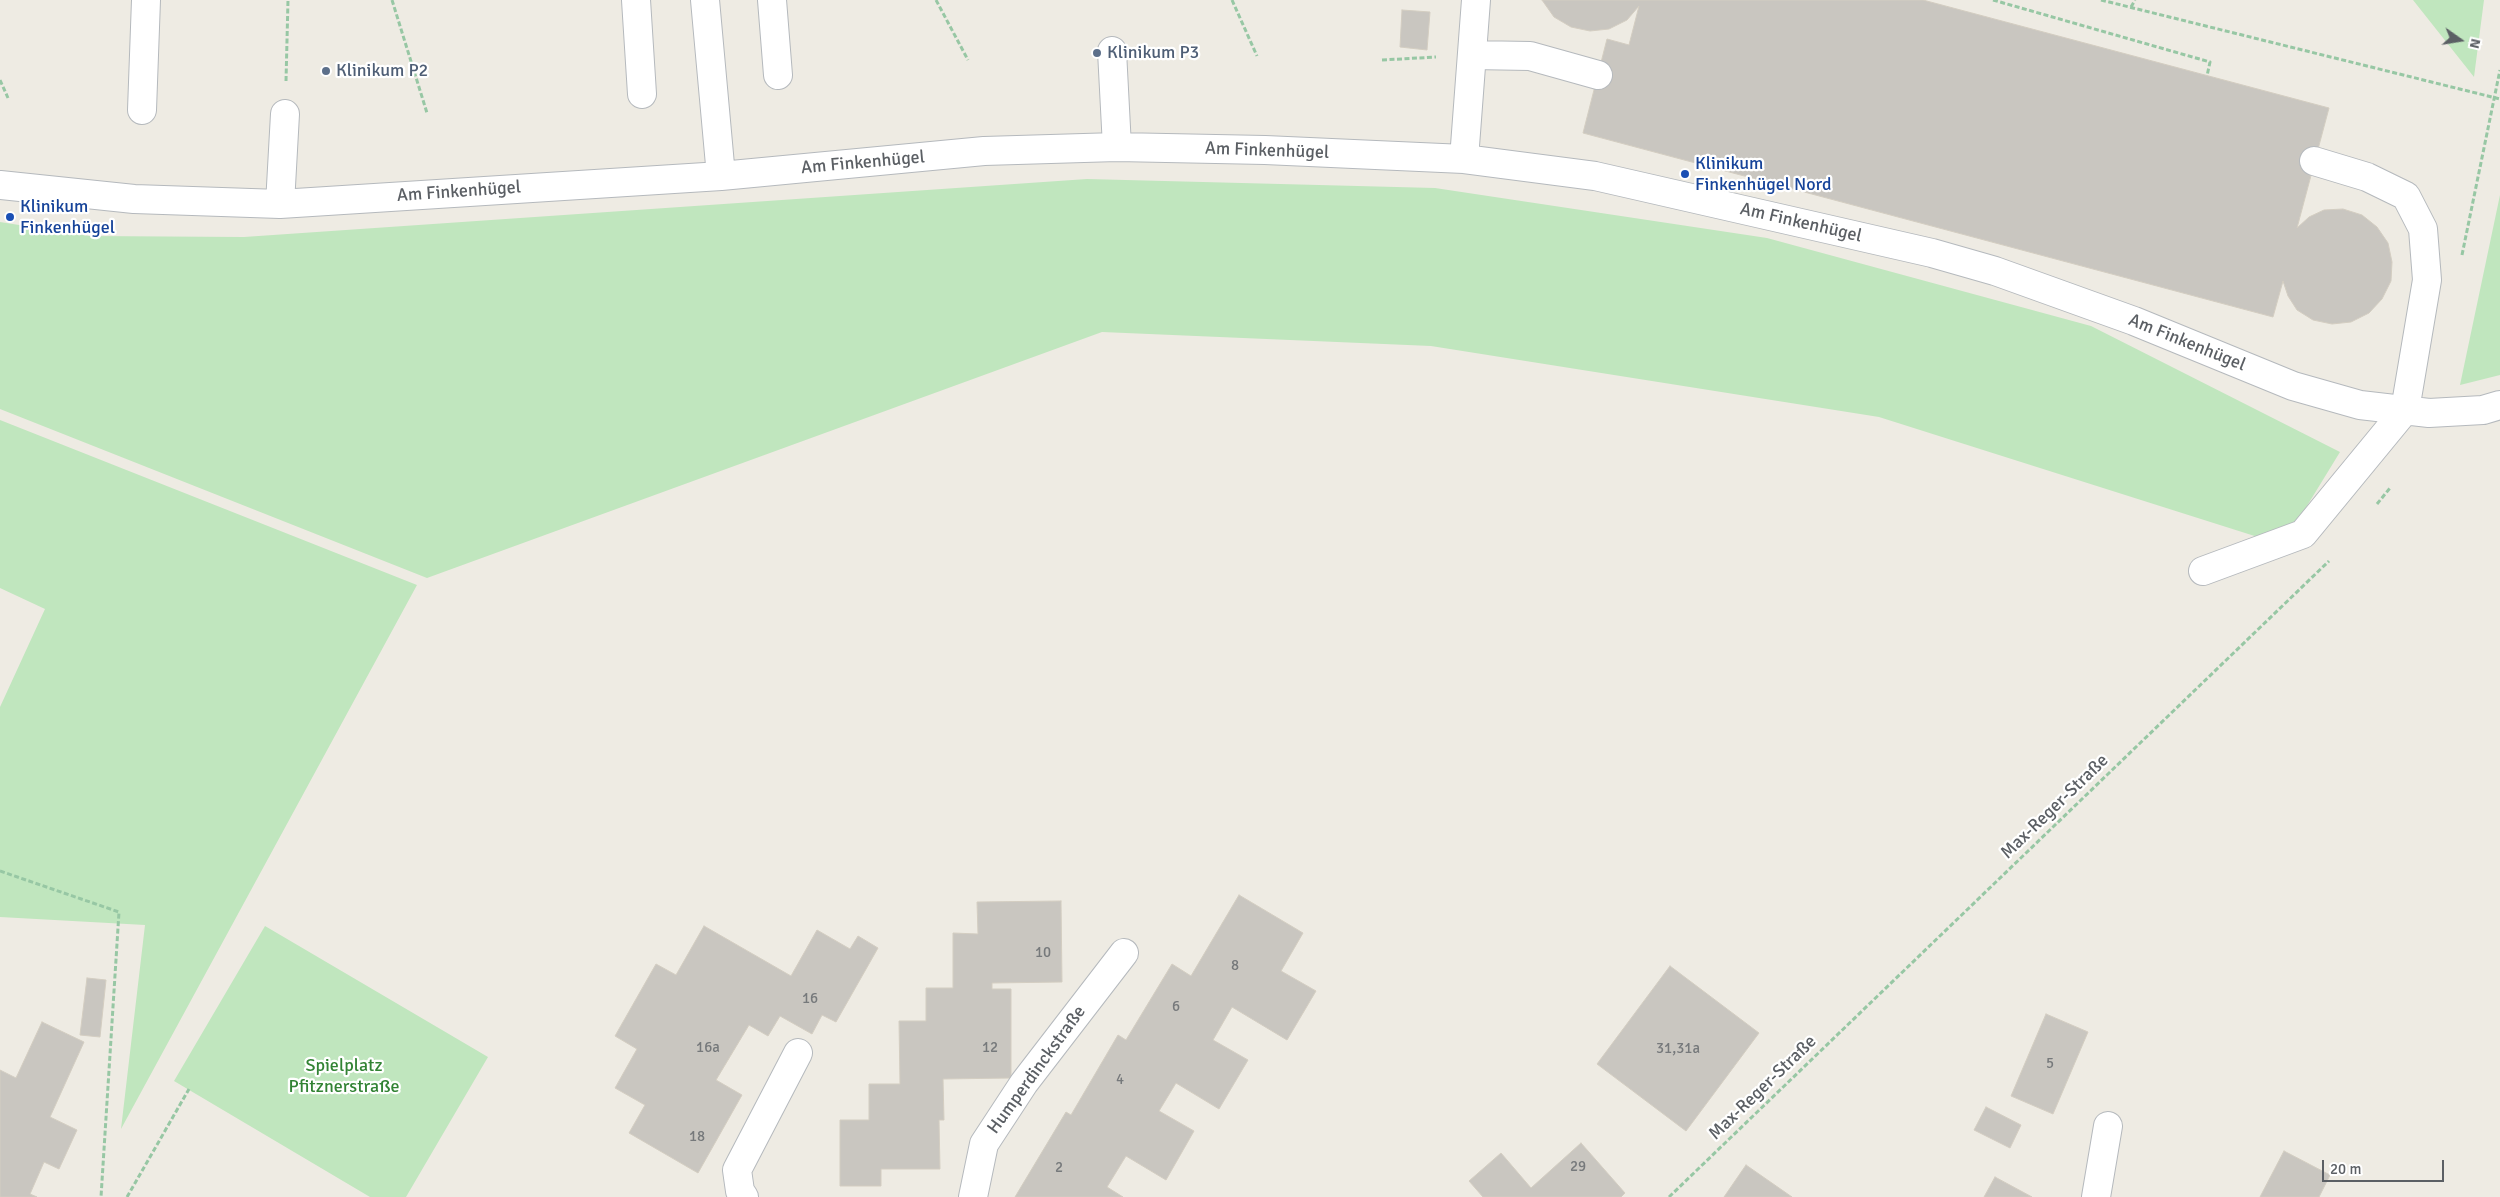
<!DOCTYPE html>
<html>
<head>
<meta charset="utf-8">
<style>
	body { margin:0 }
	#map { position:relative; width:2500px; height:1197px; overflow:hidden; background:#eeebe3; font-family:Signika,sans-serif }
	canvas { display:block }
	.north { position:absolute; left:2435px; top:15px; width:50px; height:50px; -webkit-text-stroke:4px #fff; paint-order:stroke; rotate:103deg; font-size:14px; font-weight:700; line-height:20px; text-align:center; color:#5b5f64 }
	.north::after { content:''; display:block; margin:auto; width:18px; height:22px; background:#5b5f64; clip-path:polygon(50% 0,100% 100%,50% 72%,0 100%) }
	.scale { position:absolute; left:2322px; top:1160px; width:122px; height:22px; box-sizing:border-box; border:2px solid #5b5f64; border-top:0; padding-left:6px; font-size:15px; line-height:18px; white-space:nowrap; color:#5b5f64; -webkit-text-stroke:4px #fff; paint-order:stroke }
</style>
</head>
<body>
<div id="map">
<canvas width="2500" height="1197"></canvas>
<div class="north">N</div>
<div class="scale">20 m</div>
</div>
<script>
const ctx = document.querySelector('canvas').getContext('2d');
ctx.lineJoin = 'round';
function fillPath(path, color) {
  ctx.fillStyle = color;
  ctx.fill(path, 'evenodd');
}
function shape(rows) {
  const path = new Path2D();
  for (const r of rows) {
    path.moveTo(r[0], r[1]);
    for (let i = 2; i < r.length; i += 2) path.lineTo(r[i], r[i + 1]);
  }
  return path;
}
function strokePath(path, color, width, dash) {
  ctx.strokeStyle = color;
  ctx.lineWidth = width;
  ctx.lineCap = dash ? 'butt' : 'round';
  ctx.setLineDash(dash || []);
  ctx.stroke(path);
}
function write(font, color, halo, rows, align = 'center') {
  ctx.font = font + ' Signika,sans-serif';
  ctx.lineWidth = 4.5;
  ctx.setLineDash([]);
  ctx.textBaseline = 'middle';
  ctx.strokeStyle = halo;
  ctx.fillStyle = color;
  for (const [text, x, y, turn = 0] of rows) {
    ctx.save();
    ctx.translate(x, y);
    ctx.rotate((+turn || 0) * Math.PI / 180);
    ctx.textAlign = isNaN(turn) ? turn : align;
    if (halo) ctx.strokeText(text, 0, 0);
    ctx.fillText(text, 0, 0);
    ctx.restore();
  }
}
const green = shape([
	[2413,0,2484,0,2474,77],
	[1087,179,1435,188,1767,238,2091,326,2340,452,2283,545,1879,417,1431,346,1102,332,427,578,0,409,0,222,89,236,244,237],
	[2500,195,2500,375,2460,385],
	[0,420,417,585,121,1129,145,925,0,917,0,707,45,609,0,588],
	[265,926,488,1057,406,1197,370,1197,174,1081]
]);
const building = shape([
	[1542,0,1923,0,2329,108,2297,228,2309,217,2324,210,2343,209,2362,215,2377,227,2388,243,2392,262,2391,281,2382,299,2369,313,2351,322,2332,324,2313,320,2297,310,2288,296,2283,281,2273,317,1583,133,1607,39,1629,45,1639,6,1627,20,1609,29,1590,31,1571,27,1554,17,1542,0],
	[1402,10,1430,12,1427,50,1400,47,1402,10],
	[1239,895,1303,933,1281,971,1316,991,1287,1040,1232,1007,1213,1040,1248,1060,1219,1109,1176,1083,1159,1111,1194,1131,1166,1180,1126,1156,1107,1187,1123,1197,1015,1197,1066,1112,1071,1115,1118,1035,1126,1040,1172,964,1191,976,1239,895],
	[1061,901,1062,982,992,983,992,989,1011,989,1011,1078,943,1079,944,1120,939,1120,940,1169,881,1169,881,1186,840,1186,840,1120,869,1120,869,1084,900,1084,899,1021,926,1021,926,988,953,988,953,933,978,934,977,902,1061,901],
	[704,926,791,976,817,930,850,949,858,936,878,948,836,1022,822,1015,812,1034,780,1016,768,1036,749,1025,716,1080,742,1095,698,1173,629,1133,645,1105,615,1088,637,1049,615,1036,656,964,676,975,704,926],
	[1670,966,1759,1033,1686,1131,1597,1064,1670,966],
	[87,978,106,980,100,1037,80,1035,87,978],
	[2046,1014,2088,1032,2053,1114,2011,1096,2046,1014],
	[42,1022,84,1042,50,1117,77,1130,59,1169,44,1162,30,1194,37,1197,0,1197,0,1070,16,1078,42,1022],
	[1986,1107,2021,1125,2010,1148,1974,1130,1986,1107],
	[1581,1143,1625,1193,1621,1197,1483,1197,1469,1181,1501,1153,1531,1188,1581,1143],
	[2284,1151,2330,1175,2319,1197,2260,1197,2284,1151],
	[1746,1165,1792,1197,1724,1197,1746,1165],
	[1995,1177,2032,1197,1984,1197,1995,1177]
]);
const path = shape([
	[392,0,427,113],
	[936,0,968,60],
	[1232,0,1257,56],
	[1993,0,2210,62,2207,76],
	[2101,0,2500,99],
	[2131,7,2135,0],
	[1382,60,1436,57],
	[0,80,8,98],
	[286,81,288,0],
	[2462,255,2500,70],
	[2377,504,2390,488],
	[0,871,119,912,101,1197],
	[127,1197,189,1089],
	[1669,1197,2329,561]
]);
const minor = shape([
	[636,0,642,94],
	[705,0,721,176],
	[772,0,778,75],
	[1112,51,1117,147],
	[1472,55,1530,56,1598,75],
	[142,110,146,0],
	[1464,159,1476,0],
	[0,185,134,199,280,204,721,176,984,151,1117,147,1265,150,1464,159,1595,176,1932,253,1995,271,2134,321,2293,386,2360,405,2429,413,2483,410,2500,405],
	[280,204,285,114],
	[2203,571,2303,534,2405,410,2427,280,2423,229,2406,196,2367,177,2314,161],
	[744,1197,740,1191,737,1170,798,1053],
	[973,1197,984,1144,1024,1083,1124,953],
	[2096,1197,2108,1126]
]);
const markers = [
	[1097,53,5,"#5c6f8a"],
	[326,71,5,"#5c6f8a"],
	[1685,174,5,"#1a4fb4"],
	[10,217,5,"#1a4fb4"]
];
const numberNames = [
	["10",1043,953],
	["8",1235,966],
	["16",810,999],
	["6",1176,1007],
	["16a",708,1048],
	["12",990,1048],
	["31,31a",1678,1049],
	["5",2050,1064],
	["4",1120,1080],
	["18",697,1137],
	["29",1578,1167],
	["2",1059,1168]
];
const serviceNames = [
	["Klinikum P3",1107,53],
	["Klinikum P2",336,71]
];
const streetNames = [
	["Am Finkenhügel",1267,151,2],
	["Am Finkenhügel",863,163,-5],
	["Am Finkenhügel",459,192,-4],
	["Am Finkenhügel",1801,223,13],
	["Am Finkenhügel",2187,343,22],
	["Max-Reger-Straße",2055,807,-44],
	["Humperdinckstraße",1037,1070,-54],
	["Max-Reger-Straße",1763,1088,-44]
];
const transitNames = [
	["Klinikum",1695,164],
	["Finkenhügel Nord",1695,185],
	["Klinikum",20,207],
	["Finkenhügel",20,228]
];
const parkNames = [
	["Spielplatz",344,1066],
	["Pfitznerstraße",344,1087]
];
fillPath(green, '#c0e6be');
fillPath(building, '#c9c6c0');
strokePath(building, '#d3cdc1', 1);
strokePath(minor, '#b5b9bd', 30);
strokePath(path, '#97c7a4', 3, [5, 2.5]);
strokePath(minor, '#fff', 28);
for (const [x, y, r, color] of markers) {
  const dot = new Path2D();
  dot.arc(x, y, r, 0, 2 * Math.PI);
  ctx.fillStyle = color;
  ctx.fill(dot);
  strokePath(dot, '#fff', 2);
}
write('15px', '#76797b', null, numberNames);
write('18px', '#4e5e75', '#fff', serviceNames, 'left');
write('18px', '#5b5f64', '#fff', streetNames);
write('18px', '#164399', '#fff', transitNames, 'left');
write('18px', '#328334', '#fff', parkNames);
</script>
</body>
</html>
